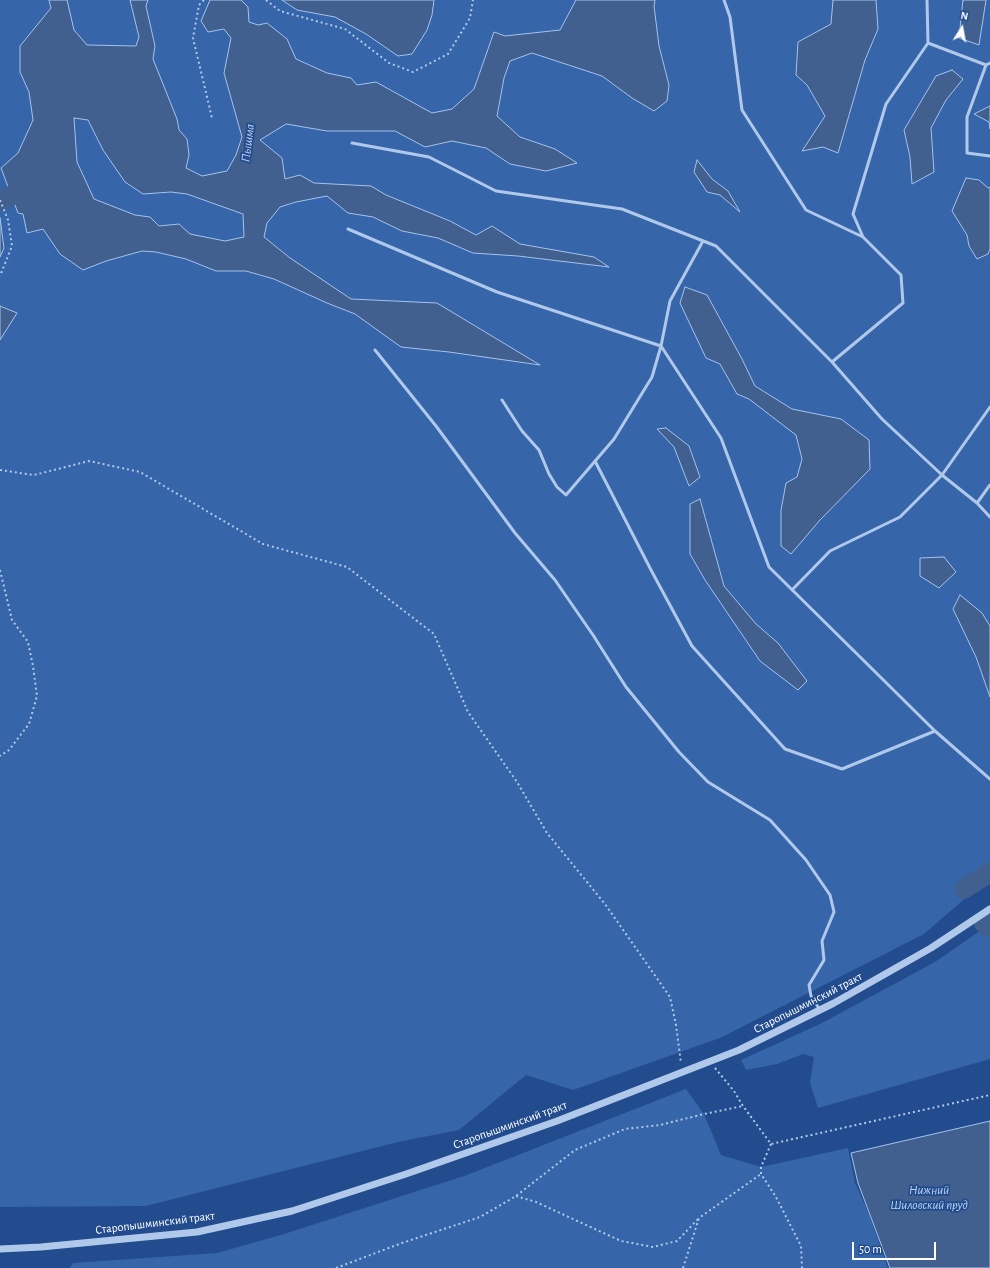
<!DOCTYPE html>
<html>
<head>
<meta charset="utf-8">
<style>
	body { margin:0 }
	#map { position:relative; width:990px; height:1268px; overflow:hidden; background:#224c8d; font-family:"Alegreya Sans",sans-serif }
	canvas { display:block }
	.north { position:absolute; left:942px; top:8px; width:40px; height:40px; -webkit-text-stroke:3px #224c8d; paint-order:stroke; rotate:11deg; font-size:11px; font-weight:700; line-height:16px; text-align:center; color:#fff }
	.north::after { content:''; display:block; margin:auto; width:14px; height:18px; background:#fff; clip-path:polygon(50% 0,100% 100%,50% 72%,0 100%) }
	.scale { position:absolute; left:852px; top:1242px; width:84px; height:18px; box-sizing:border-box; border:2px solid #fff; border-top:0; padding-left:5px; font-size:12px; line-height:14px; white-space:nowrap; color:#fff; -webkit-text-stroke:3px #224c8d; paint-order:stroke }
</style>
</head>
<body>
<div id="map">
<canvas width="990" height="1268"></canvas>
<div class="north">N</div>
<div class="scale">50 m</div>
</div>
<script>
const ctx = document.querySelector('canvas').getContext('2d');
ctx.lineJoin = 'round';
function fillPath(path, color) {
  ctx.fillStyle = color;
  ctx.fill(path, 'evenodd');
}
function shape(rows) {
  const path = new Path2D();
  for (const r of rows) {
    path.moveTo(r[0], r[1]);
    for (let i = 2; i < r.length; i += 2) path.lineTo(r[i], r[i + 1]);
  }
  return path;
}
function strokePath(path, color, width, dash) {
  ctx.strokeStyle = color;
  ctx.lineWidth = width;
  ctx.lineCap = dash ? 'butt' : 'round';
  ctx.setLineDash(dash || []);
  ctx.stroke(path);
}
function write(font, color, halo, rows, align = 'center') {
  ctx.font = font + ' "Alegreya Sans",sans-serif';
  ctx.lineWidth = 3.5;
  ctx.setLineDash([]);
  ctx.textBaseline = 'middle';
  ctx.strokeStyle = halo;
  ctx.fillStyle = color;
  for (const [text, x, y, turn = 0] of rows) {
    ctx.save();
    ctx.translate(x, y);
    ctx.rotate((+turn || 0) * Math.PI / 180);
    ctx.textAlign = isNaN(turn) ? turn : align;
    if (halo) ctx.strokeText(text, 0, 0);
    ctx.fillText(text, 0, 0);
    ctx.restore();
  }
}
const green = shape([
	[0,0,990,0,990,877,924,934,720,1038,573,1090,526,1075,459,1130,398,1142,146,1206,0,1207],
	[990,924,990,1059,818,1108,810,1083,814,1057,803,1054,777,1064,746,1070,741,1060,820,1024,935,962],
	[686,1089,704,1114,721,1155,761,1167,848,1148,855,1183,869,1214,888,1268,70,1268,73,1263,217,1253,281,1235,467,1175]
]);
const water = shape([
	[49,0,67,0,74,30,87,45,136,46,139,37,130,0,148,0,146,6,155,46,153,59,177,119,179,130,187,139,189,155,186,168,202,176,227,171,236,155,242,137,224,73,231,38,224,29,208,32,201,21,210,0,241,0,248,7,249,22,258,25,267,23,287,39,296,59,327,73,351,78,357,85,376,82,432,113,452,109,474,89,494,32,505,36,560,30,576,0,655,0,654,6,659,46,669,85,667,101,654,111,632,98,602,76,532,53,510,61,504,78,497,116,520,137,555,149,577,163,546,171,510,164,486,148,452,141,425,147,395,131,327,131,286,124,260,140,282,158,285,179,300,175,314,183,371,186,386,195,450,221,476,235,492,226,520,244,594,257,609,267,518,256,473,253,438,238,402,231,373,217,348,213,327,196,296,202,280,207,267,223,264,237,290,258,351,299,437,303,540,365,449,352,401,347,355,314,327,303,274,279,246,271,216,271,186,259,156,252,142,251,106,261,83,270,60,254,43,229,27,233,23,214,18,213,1,168,18,153,33,120,29,92,20,72,20,46,51,8,49,0],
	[74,118,88,120,103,150,125,182,143,194,171,192,187,194,243,214,244,237,225,241,190,234,179,224,159,226,150,217,135,215,94,199,77,162,74,118],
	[282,0,434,0,432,15,427,30,412,54,398,56,366,34,335,17,297,10,282,0],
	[833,0,876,0,878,29,865,60,838,153,823,147,802,151,825,116,807,85,796,75,798,42,831,24,833,0],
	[963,0,986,0,979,45,959,38,963,0],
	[952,70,963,79,946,100,931,128,934,172,912,184,910,157,904,130,936,76,952,70],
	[990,106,990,129,989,122,974,114,990,106],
	[697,160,712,179,728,191,740,212,720,195,707,192,694,172,697,160],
	[966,178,979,180,988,188,990,187,990,249,988,254,977,259,969,246,967,235,952,211,966,178],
	[0,218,4,248,0,257,0,218],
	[685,287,707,295,742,359,755,386,792,409,841,419,869,440,870,469,820,520,791,554,781,546,781,510,786,483,797,477,802,459,796,435,749,399,737,394,720,364,706,358,680,303,685,287],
	[0,306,17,313,0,340,0,306],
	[666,428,689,446,700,477,689,486,674,447,657,429,666,428],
	[700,499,724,586,756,624,778,643,807,681,798,690,760,661,705,580,690,554,690,504,700,499],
	[944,557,956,572,939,588,920,576,920,558,944,557],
	[960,595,982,613,990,626,990,697,976,657,953,609,960,595],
	[990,1121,990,1268,890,1268,858,1183,851,1153,990,1121]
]);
const river = shape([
	[0,201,23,190,33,179],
	[964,889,990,872],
	[984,923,990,928]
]);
const path = shape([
	[204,0,199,5,193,38,212,118],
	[266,0,280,11,345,29,389,63,413,72,448,54,470,18,473,0],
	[0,200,8,220,12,246,0,276],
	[0,470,34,475,89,461,140,472,263,544,347,567,434,634,468,712,517,782,547,833,605,904,670,997,676,1025,681,1063],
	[0,570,12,620,28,642,33,666,37,696,29,724,9,750,0,756],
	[715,1068,734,1091,743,1106,771,1144,990,1095],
	[771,1144,761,1167,761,1174,776,1197,801,1246,802,1268],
	[516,1196,536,1202,621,1241,653,1247,677,1241,699,1218],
	[336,1268,402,1243,480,1217,516,1196,575,1150,625,1129,660,1125,704,1114,743,1106],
	[683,1268,699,1218,761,1174]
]);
const service = shape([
	[724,0,730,17,742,110,806,210,863,237],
	[928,43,986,65,990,63],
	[986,65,967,117,967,153,990,156],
	[352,143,429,157,496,191,622,209,716,246,832,362,882,419,942,475,977,503,990,517],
	[348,229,497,292,661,346,721,438,769,567,935,731,990,779],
	[375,350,436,426,515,533,555,580,593,635,626,687,679,752,708,782,770,820,806,860,830,895,834,912,822,941,824,960,809,985,811,996,820,1010],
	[832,362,903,303,901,275,863,237,853,214,886,104,928,43,927,0],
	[502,400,522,431,539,450,549,474,557,487,566,495,614,439,652,377,661,346,670,301,703,241],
	[595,461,651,570,692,646,785,749,842,769,935,731],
	[977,503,990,485],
	[792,590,830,551,900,517,942,475,990,407]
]);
const tertiary = shape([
	[0,1249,41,1247,197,1232,292,1211,406,1174,557,1121,739,1050,834,1003,931,948,990,909]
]);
const streetNames = [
	["Старопышминский тракт",808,1003,-27],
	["Старопышминский тракт",510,1125,-20],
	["Старопышминский тракт",155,1223,-7]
];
const waterNames = [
	["Пышма",248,143,-83],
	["Нижний",929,1190],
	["Шиловский пруд",929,1205]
];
fillPath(green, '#3665aa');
fillPath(water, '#42608f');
strokePath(water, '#a4c3ed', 1);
strokePath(river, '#42608f', 20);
strokePath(path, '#b0c9eb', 2, [2, 3]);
strokePath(service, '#b0c9eb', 3);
strokePath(tertiary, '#b0c9eb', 7);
write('12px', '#fff', '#224c8d', streetNames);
write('italic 13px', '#bcd3f2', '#224c8d', waterNames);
</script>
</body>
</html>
